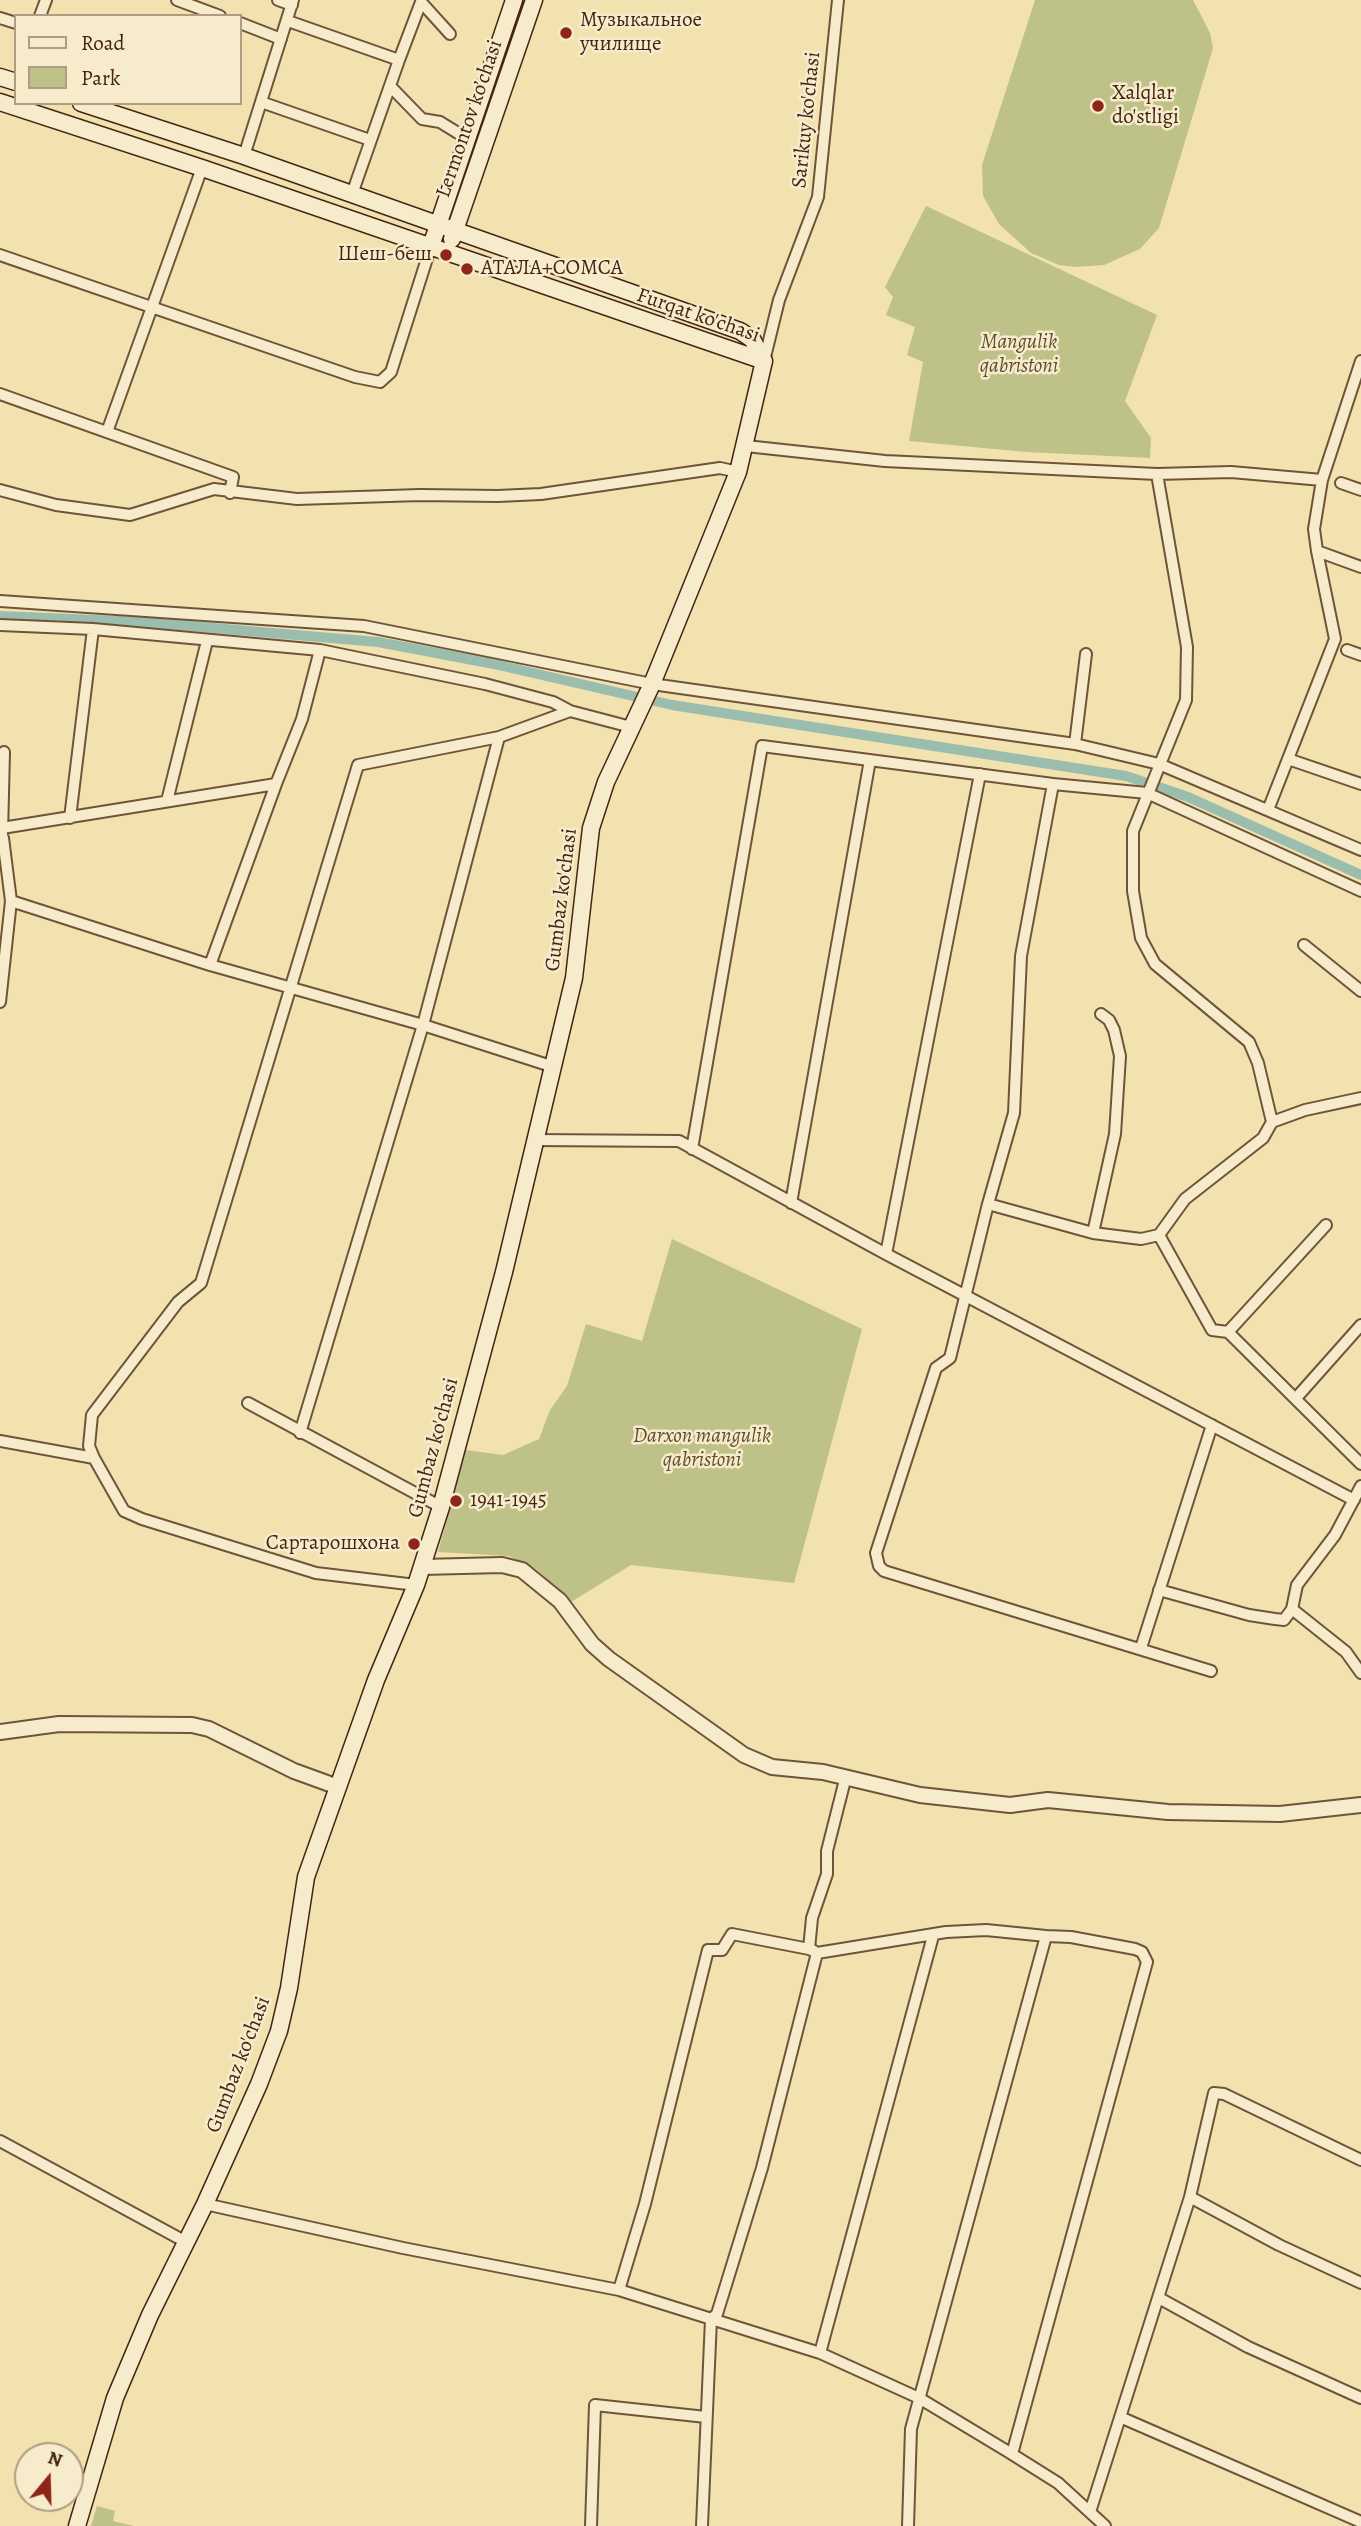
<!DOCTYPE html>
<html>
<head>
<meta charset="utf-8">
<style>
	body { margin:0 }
	#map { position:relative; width:1361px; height:2526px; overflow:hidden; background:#f1e2b0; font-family:Alegreya,serif }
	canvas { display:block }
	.legend { position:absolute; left:14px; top:14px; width:228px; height:91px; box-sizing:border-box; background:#f6eccc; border:2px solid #af9c82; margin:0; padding:9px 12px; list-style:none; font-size:21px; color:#452413 }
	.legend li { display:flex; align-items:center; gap:14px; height:35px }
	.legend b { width:35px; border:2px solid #af9c82 }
	.north { position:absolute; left:14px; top:2442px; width:70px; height:70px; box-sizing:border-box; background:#f6eccc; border:2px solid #af9c82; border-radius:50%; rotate:19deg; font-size:19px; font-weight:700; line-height:28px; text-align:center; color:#452413 }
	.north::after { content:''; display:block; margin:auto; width:24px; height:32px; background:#8f2418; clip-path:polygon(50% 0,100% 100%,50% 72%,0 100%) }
</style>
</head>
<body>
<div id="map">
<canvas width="1361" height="2526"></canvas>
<ul class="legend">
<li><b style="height:9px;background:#f6eccc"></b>Road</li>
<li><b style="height:19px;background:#bec288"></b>Park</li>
</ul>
<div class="north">N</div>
</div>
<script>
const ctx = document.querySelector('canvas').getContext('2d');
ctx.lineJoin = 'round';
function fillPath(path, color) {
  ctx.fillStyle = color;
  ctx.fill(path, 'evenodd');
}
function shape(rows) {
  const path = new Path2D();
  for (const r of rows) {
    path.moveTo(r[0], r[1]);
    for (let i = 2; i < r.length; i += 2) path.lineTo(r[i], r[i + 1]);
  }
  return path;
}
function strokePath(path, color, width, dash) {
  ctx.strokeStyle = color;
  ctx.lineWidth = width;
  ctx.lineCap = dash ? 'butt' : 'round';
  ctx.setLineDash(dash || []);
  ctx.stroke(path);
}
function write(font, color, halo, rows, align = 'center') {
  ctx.font = font + ' Alegreya,serif';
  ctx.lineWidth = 5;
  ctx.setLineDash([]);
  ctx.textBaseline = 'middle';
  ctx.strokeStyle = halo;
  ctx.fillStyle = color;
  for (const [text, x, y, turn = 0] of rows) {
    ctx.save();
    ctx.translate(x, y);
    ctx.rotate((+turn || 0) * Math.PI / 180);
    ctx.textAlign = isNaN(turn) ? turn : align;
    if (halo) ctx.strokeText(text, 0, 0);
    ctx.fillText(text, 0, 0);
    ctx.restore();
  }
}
const green = shape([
	[1035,0,1193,0,1210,33,1213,48,1159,228,1140,249,1104,265,1076,267,1059,265,1031,253,999,224,983,196,982,165],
	[926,206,1157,315,1125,401,1151,438,1150,458,1026,452,909,441,923,362,907,355,915,327,886,315,893,297,885,287],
	[672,1239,862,1329,794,1583,631,1565,571,1602,536,1569,509,1556,438,1552,466,1450,503,1455,539,1439,550,1410,567,1386,586,1324,642,1341],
	[97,2506,115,2511,113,2521,134,2526,91,2526]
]);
const canal = shape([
	[0,616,143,622,378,642,494,664,672,705,1126,776,1188,797,1361,875]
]);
const minor = shape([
	[177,0,220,16],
	[278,0,292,5],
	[40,16,46,0],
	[0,18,16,23],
	[288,21,399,60,352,194],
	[240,23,281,39],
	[399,60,421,2,450,34],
	[391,87,422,119,440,122,466,138],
	[261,102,370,140],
	[244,156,293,0],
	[0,255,355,377,380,382,391,372,431,246],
	[764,361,779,300,818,197,838,0],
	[0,394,233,477,230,493],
	[107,432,202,168],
	[746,446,885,461,1157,474,1231,472,1322,480,1361,361],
	[1157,474,1187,647,1186,700,1133,831,1133,891,1141,938,1155,964,1249,1042,1258,1063,1272,1122,1263,1138,1185,1199,1159,1235],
	[1322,480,1314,529,1317,551,1361,567],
	[1341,483,1361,490],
	[0,490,56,505,130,515,214,489,297,499,420,495,498,496,541,494,720,468,738,472],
	[0,601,364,626,652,684,1075,744,1159,764,1361,850],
	[0,625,93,629,320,650,485,684,553,702,570,711,631,727],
	[1347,650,1361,655],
	[1075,744,1086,654],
	[1288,759,1361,784],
	[167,801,207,641],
	[1268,810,1335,639,1317,551],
	[70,818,93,629],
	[2,828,276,784,302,719,320,650],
	[2,835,4,752],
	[0,838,3,838,11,901,0,1002],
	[11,901,210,965,423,1025,554,1067],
	[1304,945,1361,991],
	[210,965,276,784],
	[1272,1122,1305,1110,1361,1098],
	[533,1140,679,1141,886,1254,1354,1500],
	[692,1149,762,746,1053,784,1147,793,1361,891],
	[791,1203,870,760],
	[988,1204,1014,1113,1021,956,1053,784],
	[1093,1233,1115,1134,1120,1056,1114,1030,1109,1020,1101,1014],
	[1159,1235,1141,1239,1093,1233,988,1204,950,1358,936,1368,876,1553,879,1566,884,1571,1211,1671],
	[1159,1235,1212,1330,1228,1332,1361,1464],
	[886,1254,980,774],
	[1228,1332,1326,1225],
	[1297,1397,1361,1325],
	[248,1403,441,1507],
	[300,1433,423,1025,499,737],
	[0,1441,94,1458,89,1446,92,1415,178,1302,201,1283,358,765,499,737,570,711],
	[94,1458,124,1511,142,1519,316,1573,416,1585],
	[1361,1486,1335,1535,1297,1585,1292,1609,1346,1652,1361,1673],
	[1159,1590,1249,1615,1275,1619,1284,1620,1292,1609],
	[1141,1648,1212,1425],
	[814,1951,809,1949,812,1918,827,1874,827,1851,846,1776],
	[0,2141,186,2242],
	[1190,2197,1279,2245,1361,2283],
	[205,2204,403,2248,619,2290,820,2353,919,2398,1007,2451,1058,2483,1105,2526],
	[619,2290,645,2204,708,1950,722,1950,732,1934,809,1949],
	[1159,2298,1248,2347,1361,2398],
	[820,2353,933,1936],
	[1120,2417,1361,2522],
	[1012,2454,1147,1962,1142,1952,1135,1949,1071,1937,1046,1936],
	[1090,2512,1190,2197,1214,2093,1224,2094,1361,2160],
	[591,2526,595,2405,706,2417],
	[702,2526,711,2319,717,2314,762,2168,817,1953,946,1932,986,1930,1046,1936,911,2429,908,2526]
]);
const tertiary = shape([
	[422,1567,502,1565,522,1570,560,1601,592,1644,609,1659,744,1755,772,1767,823,1772,920,1795,1010,1805,1048,1800,1168,1812,1280,1814,1361,1805],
	[0,1732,59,1724,192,1725,209,1729,294,1771,338,1787]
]);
const secondary = shape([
	[0,77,16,82],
	[0,102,202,168,764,361],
	[81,103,244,156,740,331,752,339,764,361],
	[452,239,534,0],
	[431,246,514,0],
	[77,2526,115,2398,150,2315,205,2204,259,2084,279,2031,289,1988,306,1877,376,1680,416,1585,441,1507,504,1272,574,978,591,828,606,782,652,684,738,472,764,361]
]);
const markers = [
	[566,33,7,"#8f2418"],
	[1098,106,7,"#8f2418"],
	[446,255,7,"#8f2418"],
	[467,269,7,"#8f2418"],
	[456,1501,7,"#8f2418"],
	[414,1544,7,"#8f2418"]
];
const poiNames = [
	["Музыкальное",580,21],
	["училище",580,45],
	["Xalqlar",1112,94],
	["do'stligi",1112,118],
	["Шеш-беш",432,255,"right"],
	["АТАЛА+СОМСА",481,269],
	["1941-1945",470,1501],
	["Сартарошхона",400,1544,"right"]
];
const streetNames = [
	["Lermontov ko’chasi",470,119,-71],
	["Sarikuy ko'chasi",807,120,-84],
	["Furqat ko'chasi",698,316,19],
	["Gumbaz ko'chasi",562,900,-83],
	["Gumbaz ko'chasi",434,1448,-75],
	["Gumbaz ko'chasi",239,2065,-69]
];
const parkNames = [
	["Mangulik",1019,343],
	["qabristoni",1019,367],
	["Darxon mangulik",702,1437],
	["qabristoni",702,1461]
];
fillPath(green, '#bec288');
strokePath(canal, '#9bbdae', 10);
strokePath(minor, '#70543a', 14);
strokePath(tertiary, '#70543a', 18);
strokePath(secondary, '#452413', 19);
strokePath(minor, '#f6eccc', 10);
strokePath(tertiary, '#f6eccc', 14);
strokePath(secondary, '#f6eccc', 16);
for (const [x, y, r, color] of markers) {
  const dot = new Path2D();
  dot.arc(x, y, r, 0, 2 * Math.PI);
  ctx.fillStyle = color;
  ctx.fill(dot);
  strokePath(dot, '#f6eccc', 2.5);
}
write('21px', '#452413', '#f6eccc', poiNames, 'left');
write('21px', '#452413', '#f6eccc', streetNames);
write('italic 21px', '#634c30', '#f6eccc', parkNames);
</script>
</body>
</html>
